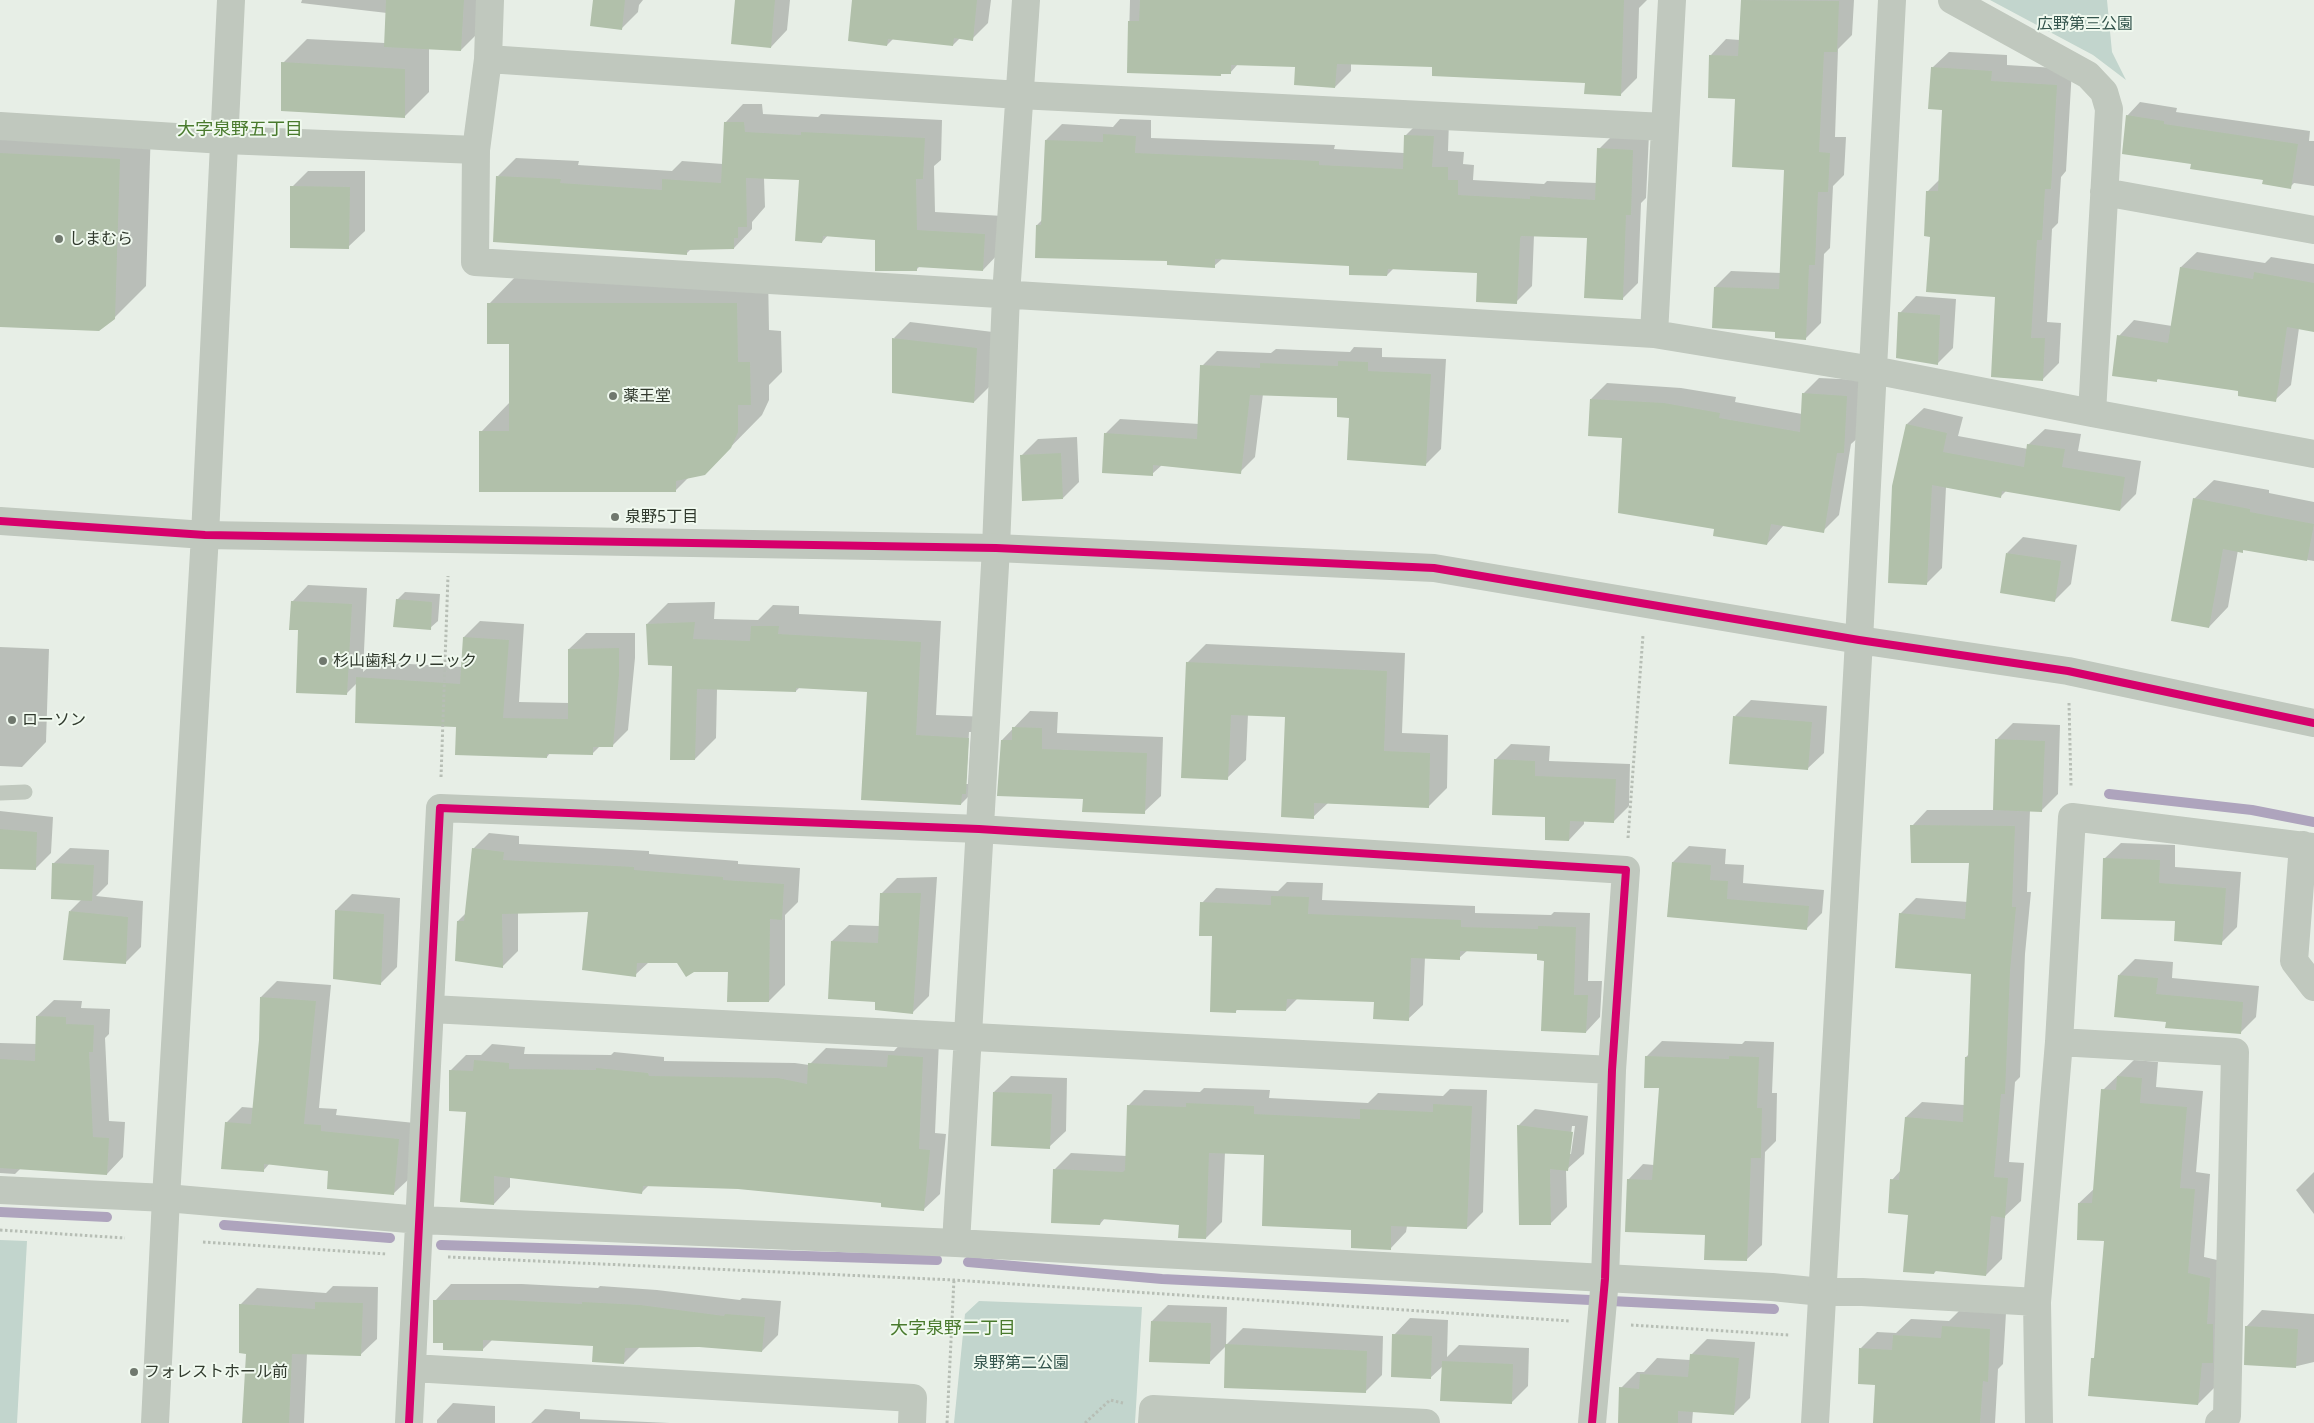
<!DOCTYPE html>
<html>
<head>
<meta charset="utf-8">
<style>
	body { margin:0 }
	canvas { display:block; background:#e7eee6 }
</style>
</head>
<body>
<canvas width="2314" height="1423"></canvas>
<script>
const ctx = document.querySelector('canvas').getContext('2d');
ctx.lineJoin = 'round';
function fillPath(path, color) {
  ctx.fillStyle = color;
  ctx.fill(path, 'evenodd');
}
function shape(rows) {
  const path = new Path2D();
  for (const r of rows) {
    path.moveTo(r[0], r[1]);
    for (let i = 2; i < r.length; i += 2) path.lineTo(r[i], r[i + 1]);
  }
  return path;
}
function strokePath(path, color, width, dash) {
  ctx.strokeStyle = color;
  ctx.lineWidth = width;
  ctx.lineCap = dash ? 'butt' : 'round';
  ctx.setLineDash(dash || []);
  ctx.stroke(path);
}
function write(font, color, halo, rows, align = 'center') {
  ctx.font = font + ' "Noto Sans","Noto Sans JP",sans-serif';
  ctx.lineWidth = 4;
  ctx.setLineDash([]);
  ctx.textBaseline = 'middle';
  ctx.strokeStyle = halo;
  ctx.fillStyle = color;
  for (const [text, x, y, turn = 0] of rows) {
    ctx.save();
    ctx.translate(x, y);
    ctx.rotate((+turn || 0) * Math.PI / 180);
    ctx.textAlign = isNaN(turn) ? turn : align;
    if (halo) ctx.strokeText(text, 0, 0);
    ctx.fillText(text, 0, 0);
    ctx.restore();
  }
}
const green = shape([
	[1990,0,2107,0,2112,52,2126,80,2093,55],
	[0,1240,27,1241,17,1423,0,1423],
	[979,1301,1142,1307,1135,1423,954,1423,965,1314]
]);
const shadow = shape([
	[302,0,483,0,482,29,461,50,429,48,429,92,404,117,283,63,307,39,385,43,387,13,301,3],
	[594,0,643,0,639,5,638,12,622,28],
	[736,0,790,0,787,30,771,47],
	[853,0,991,0,988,23,972,39,960,38,953,45,893,39,887,45],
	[1130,0,1647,0,1639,8,1637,78,1620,95,1586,82,1433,66,1351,63,1351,71,1335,87,1296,66,1238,64,1230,73,1128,72],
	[1742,0,1854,0,1852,35,1838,49,1835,137,1846,137,1844,175,1833,186,1830,248,1824,254,1821,323,1805,339,1777,331,1715,287,1731,271,1781,273,1785,169,1736,98,1711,55,1726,39,1740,40],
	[1949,52,2007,55,2007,65,2072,69,2066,171,2061,177,2058,223,2052,229,2047,322,2061,323,2059,363,2043,379,1997,295,1931,236,1928,191,1940,179,1944,109,1932,68],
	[2140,102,2177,108,2176,112,2310,131,2309,141,2314,141,2314,186,2294,183,2290,187,2264,179,2192,163,2127,116],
	[743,104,762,104,763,114,818,117,821,114,942,120,941,160,934,166,935,212,1003,216,1001,251,983,270,920,266,916,270,877,239,828,235,822,242,800,179,764,178,765,207,752,222,752,229,734,248,691,249,686,254,498,176,516,158,579,161,578,165,672,171,682,161,723,164,725,123],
	[1120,119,1151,120,1151,138,1335,145,1334,149,1404,153,1405,136,1421,120,1449,121,1448,151,1464,152,1463,164,1474,165,1473,180,1544,184,1547,181,1597,183,1599,149,1615,133,1649,134,1646,198,1641,203,1638,283,1622,299,1588,237,1534,235,1532,286,1516,302,1479,272,1394,268,1387,275,1351,265,1222,259,1214,266,1169,260,1037,225,1042,220,1046,140,1062,124,1113,127],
	[0,120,151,127,146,286,114,318,0,325],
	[308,171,365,171,365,231,348,247,292,187],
	[2197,252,2265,263,2271,257,2314,264,2314,330,2299,328,2291,385,2275,400,2240,390,2159,378,2156,381,2119,336,2134,320,2172,326,2181,267],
	[520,272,768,272,769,330,781,331,782,372,769,385,769,400,762,415,704,474,689,477,675,491,481,432,510,402,510,343,489,304],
	[1916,296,1956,299,1953,348,1937,364,1900,313],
	[910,322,993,332,990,386,974,402,894,338],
	[1354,347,1382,348,1382,357,1446,359,1441,449,1426,464,1350,417,1338,397,1263,394,1255,457,1240,472,1162,465,1152,474,1105,434,1120,419,1199,424,1202,366,1217,351,1271,353,1276,349,1350,352],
	[1819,378,1863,380,1860,436,1851,444,1839,515,1823,531,1784,525,1767,544,1715,528,1623,437,1591,399,1607,383,1681,388,1736,397,1735,402,1802,414,1803,394],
	[1924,408,1963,417,1958,436,2028,449,2028,445,2045,429,2081,434,2078,451,2141,461,2136,494,2120,510,2006,491,2000,497,1946,487,1942,568,1926,584,1907,424],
	[1077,437,1079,482,1063,498,1022,455,1038,439],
	[2214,480,2269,490,2269,493,2314,502,2314,561,2245,549,2242,551,2238,550,2228,607,2209,627,2194,499],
	[2023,537,2077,545,2071,584,2055,600,2007,553],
	[308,585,367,588,363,672,374,662,462,667,464,637,480,621,524,624,519,702,570,703,569,649,586,633,635,633,635,658,628,730,612,746,600,746,592,754,550,753,547,757,458,726,357,683,347,693,300,629,292,602],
	[405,592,440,594,438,621,430,628,397,600],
	[715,602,714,619,758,620,773,605,799,606,799,614,941,621,936,715,990,717,982,783,961,804,868,691,800,687,796,691,717,689,716,738,695,759,673,665,647,624,668,603],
	[969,732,971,732,968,784,966,784],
	[1206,644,1405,653,1402,733,1448,735,1447,788,1428,807,1328,803,1313,817,1286,716,1248,714,1246,760,1227,778,1188,662],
	[0,647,49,649,46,742,22,767,0,766],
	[1751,700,1827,706,1824,753,1807,769,1735,716],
	[1030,711,1058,712,1057,733,1163,737,1161,796,1144,812,1084,798,1002,740],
	[2013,723,2060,725,2058,794,2042,810,2030,810,2027,892,2031,892,2025,954,2020,1077,2015,1082,2009,1162,2024,1163,2021,1201,2005,1216,2002,1259,1986,1275,1937,1270,1934,1273,1910,1214,1892,1180,1901,1170,1906,1117,1922,1102,1964,1105,1966,1057,1969,1054,1972,973,1900,914,1916,898,1968,902,1970,862,1912,826,1927,810,1994,810,1997,739],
	[1511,744,1550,746,1549,761,1630,764,1629,806,1614,821,1584,820,1584,824,1569,840,1495,760],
	[0,811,53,817,51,853,35,869,0,868],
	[489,833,519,836,519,844,649,851,649,854,738,861,738,864,800,868,798,902,785,915,785,985,769,1001,729,971,678,962,649,962,635,975,590,910,518,912,518,951,502,967,458,921,466,913,473,849],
	[2121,843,2175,845,2175,867,2241,872,2237,927,2221,943,2177,920,2104,859],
	[1689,846,1726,849,1725,864,1744,865,1743,883,1824,890,1822,913,1806,929,1669,916,1673,862],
	[70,848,109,850,108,884,96,896,143,901,141,947,125,963,70,911,82,899,53,864],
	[937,877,929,996,913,1012,876,1001,832,941,849,925,879,926,881,894,897,878],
	[1287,882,1323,883,1322,900,1475,906,1475,913,1551,915,1554,912,1590,913,1588,981,1602,981,1600,1017,1586,1032,1545,959,1538,953,1468,950,1459,958,1425,957,1423,1005,1408,1019,1375,1001,1297,999,1286,1010,1239,1008,1235,1012,1214,935,1202,903,1216,888,1278,891],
	[352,894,400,898,397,967,381,983,336,910],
	[2135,959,2173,962,2172,978,2259,986,2256,1017,2240,1033,2167,1021,2119,975],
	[277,981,331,985,319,1108,337,1109,336,1115,415,1123,410,1178,393,1194,330,1170,270,1163,263,1171,226,1123,242,1107,254,1108,260,1040,261,997],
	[54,1000,82,1001,81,1008,110,1009,109,1034,105,1038,109,1121,125,1122,123,1157,107,1174,21,1168,15,1174,0,1173,0,1043,37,1044,37,1016],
	[905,1039,939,1041,935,1133,946,1134,940,1194,923,1210,883,1202,738,1188,649,1185,642,1192,510,1177,510,1187,494,1204,467,1111,450,1071,466,1055,481,1055,492,1044,525,1047,524,1054,611,1055,614,1052,664,1057,664,1061,795,1063,809,1065,826,1048,894,1051],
	[1662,1041,1742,1044,1745,1041,1774,1042,1772,1093,1777,1093,1776,1141,1765,1152,1762,1245,1746,1260,1628,1180,1643,1164,1654,1165,1660,1087,1646,1057],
	[2134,1060,2158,1062,2156,1087,2203,1091,2196,1172,2210,1174,2204,1257,2226,1262,2214,1388,2198,1404,2093,1359,2096,1355,2105,1240,2079,1203,2095,1188,2103,1090],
	[1011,1076,1067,1078,1066,1131,1049,1147,994,1092],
	[1204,1088,1270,1090,1269,1098,1368,1103,1378,1093,1443,1096,1450,1089,1487,1090,1483,1212,1467,1228,1407,1226,1406,1232,1390,1249,1353,1228,1266,1153,1225,1152,1222,1222,1206,1238,1180,1224,1105,1218,1100,1224,1055,1169,1071,1153,1127,1156,1128,1106,1144,1090,1200,1092],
	[1535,1109,1588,1116,1584,1154,1566,1170,1567,1207,1550,1224,1518,1126],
	[1572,1126,1575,1126,1571,1154,1569,1154],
	[2314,1172,2314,1214,2296,1190],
	[451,1284,522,1284,598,1288,600,1286,657,1290,740,1300,742,1298,781,1301,778,1335,762,1351,699,1346,640,1347,624,1363,594,1345,492,1340,482,1350,444,1341,435,1301],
	[333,1286,378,1287,377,1339,360,1355,307,1353,304,1423,243,1423,247,1352,240,1305,257,1288,326,1293],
	[1168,1305,1227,1307,1226,1345,1243,1328,1383,1336,1382,1375,1365,1392,1226,1346,1209,1363,1152,1321],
	[2262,1310,2314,1314,2314,1362,2293,1367,2246,1327],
	[1959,1311,2006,1313,2003,1364,1998,1369,1995,1423,1874,1423,1877,1384,1861,1348,1877,1332,1896,1333,1911,1319,1949,1321],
	[1410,1318,1448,1320,1447,1357,1459,1345,1529,1348,1528,1386,1511,1403,1443,1366,1430,1378,1394,1335],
	[1707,1339,1755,1342,1750,1398,1734,1414,1693,1411,1692,1423,1619,1423,1621,1388,1637,1372,1644,1372,1657,1358,1690,1360,1691,1355],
	[453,1403,495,1406,495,1423,437,1423,437,1420],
	[545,1409,580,1412,580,1419,670,1423,531,1423]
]);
const stream = shape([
	[2109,794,2252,810,2314,822],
	[0,1212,107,1217],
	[224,1225,390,1238],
	[441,1245,937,1260],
	[968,1262,1162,1279,1774,1309]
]);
const building = shape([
	[386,0,464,0,461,51,384,47],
	[593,0,625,0,622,30,590,26],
	[735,0,775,0,771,48,731,44],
	[852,0,977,0,973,41,954,38,953,46,888,39,887,46,848,41],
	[1140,0,1624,0,1621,96,1584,94,1585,83,1432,76,1432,67,1337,64,1335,88,1294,85,1295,67,1231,65,1231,74,1221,74,1221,76,1127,73,1128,21,1139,21],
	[1741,0,1839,1,1837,52,1824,52,1819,152,1830,153,1828,192,1818,192,1815,265,1809,265,1806,340,1775,338,1775,332,1712,328,1714,287,1779,289,1784,170,1732,167,1735,99,1708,98,1709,55,1738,56],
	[281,62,405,69,405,118,281,111],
	[1931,67,1992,71,1991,81,2057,85,2051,189,2045,189,2042,240,2037,240,2031,338,2045,338,2043,381,1991,377,1995,297,1926,292,1930,237,1924,236,1926,191,1938,191,1942,110,1928,109],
	[2126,115,2164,121,2164,124,2298,144,2291,189,2262,184,2263,180,2190,169,2191,164,2122,154],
	[724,122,744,122,745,132,801,135,801,132,925,138,923,179,916,179,917,230,985,234,983,271,917,267,917,271,875,271,875,240,823,236,822,243,795,241,799,180,746,178,747,227,738,227,738,238,734,238,734,249,687,250,687,255,493,242,496,176,561,179,560,183,662,190,662,179,721,183],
	[1103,134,1136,136,1135,153,1319,161,1319,165,1403,169,1404,135,1434,136,1432,167,1448,167,1448,180,1458,180,1458,195,1530,199,1530,196,1595,200,1597,148,1633,150,1631,215,1626,215,1623,300,1584,298,1587,238,1521,236,1520,239,1517,304,1476,302,1477,273,1388,269,1387,276,1349,275,1349,266,1215,259,1215,268,1167,265,1167,261,1035,258,1036,225,1041,225,1045,140,1103,142],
	[0,153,120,159,115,319,99,331,0,327],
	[290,186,350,187,349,249,290,248],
	[2180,267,2253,279,2254,272,2314,283,2314,332,2287,327,2276,402,2238,396,2238,391,2157,379,2157,382,2112,376,2117,335,2168,343],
	[487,303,737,303,738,362,750,362,751,405,738,405,738,432,731,448,705,475,676,481,676,492,479,492,479,431,509,431,509,344,487,344],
	[1898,312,1940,315,1938,365,1896,358],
	[892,338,977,348,974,403,892,393],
	[1338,361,1368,362,1368,371,1431,374,1426,466,1347,460,1349,418,1337,417,1337,398,1250,395,1241,474,1153,465,1153,476,1102,473,1104,433,1197,439,1200,365,1260,368,1260,363,1338,366],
	[1802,393,1847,396,1844,453,1837,453,1824,533,1771,524,1767,545,1713,536,1714,529,1618,513,1622,438,1588,436,1590,399,1664,403,1720,413,1719,418,1800,432],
	[1906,424,1947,433,1943,452,2024,467,2027,444,2065,449,2062,467,2125,477,2120,511,2002,491,2001,498,1932,485,1927,585,1888,583,1892,486],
	[1061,453,1063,499,1022,501,1020,455],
	[2193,498,2250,509,2250,512,2314,524,2307,561,2243,550,2243,553,2223,549,2209,628,2171,621],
	[2006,553,2061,561,2055,602,2000,593],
	[396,599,432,602,431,630,393,627],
	[291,601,352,604,347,695,296,693,298,630,289,630],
	[695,622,693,639,750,641,751,626,779,626,778,634,921,642,916,735,969,738,966,794,962,794,961,805,861,800,867,692,796,688,796,692,697,689,695,760,670,760,672,666,648,665,646,624],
	[463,637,509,640,503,718,568,719,568,649,619,648,619,675,613,747,593,747,593,755,547,754,547,758,455,755,456,727,355,723,356,677,460,684],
	[1186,662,1387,671,1384,751,1430,753,1429,808,1314,803,1314,819,1281,817,1285,717,1231,715,1228,780,1181,778],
	[1733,716,1812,722,1808,770,1729,764],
	[1012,727,1042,728,1042,749,1147,753,1145,814,1082,812,1083,799,997,796,1001,740,1012,740],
	[1995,739,2045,741,2042,812,1993,810],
	[1494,759,1535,761,1535,776,1616,779,1614,823,1570,821,1569,841,1545,840,1545,817,1492,815],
	[1910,825,2015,826,2012,907,2016,907,2010,971,2005,1094,2001,1094,1994,1177,2008,1178,2005,1218,1991,1216,1986,1276,1935,1271,1934,1274,1903,1272,1908,1215,1888,1213,1890,1179,1899,1180,1905,1117,1963,1122,1965,1057,1968,1057,1971,974,1895,968,1899,913,1965,919,1969,863,1911,863],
	[0,829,37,832,36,870,0,869],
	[472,848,504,852,503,860,634,867,634,870,723,877,723,880,784,884,782,920,770,919,769,1002,727,1002,728,972,694,972,686,977,677,963,637,963,636,977,582,970,588,912,502,914,503,968,455,961,457,921,464,921],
	[2103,858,2160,860,2159,883,2226,888,2222,945,2174,941,2175,921,2101,919],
	[1672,862,1711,865,1710,880,1728,881,1727,899,1809,906,1807,930,1667,917],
	[52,863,94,865,92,901,51,899],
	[880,893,921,893,913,1014,875,1010,875,1002,828,999,831,941,878,943],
	[1271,896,1309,897,1308,914,1461,920,1461,927,1538,929,1538,926,1576,927,1574,995,1588,995,1586,1033,1541,1031,1544,961,1537,960,1537,954,1460,951,1460,960,1411,958,1409,1021,1373,1019,1374,1002,1287,999,1286,1011,1236,1010,1236,1013,1210,1012,1212,936,1199,936,1200,902,1271,905],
	[335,910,384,914,381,985,333,979],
	[69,911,128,917,126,964,63,960],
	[2118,975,2158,978,2156,994,2243,1002,2241,1034,2165,1028,2166,1022,2114,1017],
	[260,997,316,1001,304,1124,321,1125,321,1131,399,1139,394,1195,327,1189,328,1171,264,1164,264,1172,221,1169,225,1122,251,1124,259,1040],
	[36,1016,66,1017,66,1024,94,1025,93,1052,89,1052,93,1137,109,1138,107,1175,0,1168,0,1059,35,1061],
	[888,1055,923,1057,919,1149,930,1150,924,1211,881,1207,881,1203,738,1189,643,1186,642,1194,494,1176,494,1205,460,1202,466,1112,449,1111,449,1070,473,1071,474,1060,509,1063,509,1069,596,1070,596,1068,648,1073,649,1076,778,1078,807,1084,808,1063,887,1067],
	[1645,1056,1729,1059,1729,1056,1759,1057,1757,1108,1762,1108,1761,1158,1751,1158,1747,1261,1704,1260,1705,1235,1625,1232,1627,1179,1652,1180,1659,1088,1644,1088],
	[2117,1076,2142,1078,2140,1103,2187,1107,2180,1188,2195,1189,2188,1273,2210,1278,2207,1324,2213,1324,2213,1363,2202,1363,2198,1405,2088,1396,2091,1358,2094,1358,2104,1241,2077,1240,2078,1203,2092,1203,2101,1089,2116,1090],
	[993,1092,1052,1094,1050,1149,991,1146],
	[1186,1103,1254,1106,1254,1114,1360,1119,1360,1109,1433,1112,1433,1104,1472,1106,1467,1229,1391,1226,1391,1250,1351,1248,1351,1230,1262,1226,1264,1155,1209,1153,1206,1239,1178,1238,1179,1225,1101,1219,1100,1225,1051,1223,1053,1169,1123,1172,1125,1170,1127,1105,1186,1107],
	[1517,1125,1573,1132,1568,1171,1550,1169,1551,1225,1519,1225],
	[433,1300,505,1300,582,1304,582,1302,640,1305,724,1316,725,1314,765,1317,762,1352,699,1347,625,1348,624,1364,592,1362,593,1346,483,1340,483,1351,443,1350,443,1343,433,1343],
	[315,1302,363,1303,361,1356,292,1354,289,1423,242,1423,246,1354,239,1353,239,1304,315,1309],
	[1151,1321,1211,1323,1210,1364,1149,1362],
	[1942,1326,1990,1329,1988,1382,1983,1381,1980,1423,1873,1423,1875,1385,1858,1384,1859,1348,1892,1350,1893,1335,1941,1338],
	[2245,1326,2298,1329,2296,1368,2244,1365],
	[1392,1334,1432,1336,1431,1379,1391,1377],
	[1225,1344,1367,1351,1366,1393,1224,1388],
	[1690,1354,1739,1358,1734,1415,1678,1411,1678,1423,1618,1423,1619,1387,1639,1389,1640,1374,1688,1377],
	[1442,1361,1513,1364,1512,1404,1440,1401]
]);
const path = shape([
	[2069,703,2071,786],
	[441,777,448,576],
	[1628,838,1643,635],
	[0,1230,125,1238],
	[203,1242,387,1254],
	[448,1257,954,1280,1570,1321],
	[1631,1325,1789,1335],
	[947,1423,954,1279],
	[1085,1423,1110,1400,1123,1403]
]);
const service = shape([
	[0,793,25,792]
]);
const minor = shape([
	[490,0,488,59,476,150,475,262,1654,334,1873,370,2092,413,2314,454],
	[1952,0,2088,75,2104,92,2109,109,2092,413],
	[488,59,1019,95,1665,127],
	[0,126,224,140,476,150],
	[2104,192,2314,230],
	[1654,334,1672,0],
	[1859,640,1892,0],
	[2303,845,2294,961,2314,987],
	[431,1009,1612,1070],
	[2059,1042,2235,1052,2227,1416,2219,1423],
	[0,1190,166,1198,420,1220,956,1243,1772,1287,1822,1292,1862,1292,2037,1302],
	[956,1243,996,548,1006,295,1026,0],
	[413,1368,913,1398,912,1423],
	[409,1423,440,808,979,829,1626,870,1612,1070,1605,1279,1592,1423],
	[1152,1423,1153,1409,1426,1423],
	[2039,1423,2037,1302,2059,1042,2072,817,2314,847]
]);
const tertiary = shape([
	[0,521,205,535,996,548,1434,568,1859,640,2068,671,2314,723],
	[155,1423,166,1198,205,535,231,0],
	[1815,1423,1859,640]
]);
const cycleway = shape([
	[0,521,205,535,996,548,1434,568,1859,640,2068,671,2314,723],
	[409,1423,440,808,979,829,1626,870,1612,1070,1605,1279,1592,1423]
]);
const markers = [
	[59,239,5,"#70786e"],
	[613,396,5,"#70786e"],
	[615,517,5,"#70786e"],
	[323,661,5,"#70786e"],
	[12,720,5,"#70786e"],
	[134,1372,5,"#70786e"]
];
const parkNames = [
	["広野第三公園",2085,24],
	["泉野第二公園",1021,1363]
];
const poiNames = [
	["しまむら",69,239],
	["薬王堂",623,396],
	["泉野5丁目",625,517],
	["杉山歯科クリニック",333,661],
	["ローソン",22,720],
	["フォレストホール前",144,1372]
];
const neighbourhoodNames = [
	["大字泉野五丁目",240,130],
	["大字泉野二丁目",953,1329]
];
fillPath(green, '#c2d5cd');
fillPath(shadow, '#0003');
strokePath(stream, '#aea4bd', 10);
fillPath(building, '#b1c0aa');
strokePath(path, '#b7beb5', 3, [2.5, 2.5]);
strokePath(service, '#c0c8be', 15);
strokePath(minor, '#c0c8be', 28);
strokePath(tertiary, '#c0c8be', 28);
strokePath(cycleway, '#d6006c', 8);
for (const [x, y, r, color] of markers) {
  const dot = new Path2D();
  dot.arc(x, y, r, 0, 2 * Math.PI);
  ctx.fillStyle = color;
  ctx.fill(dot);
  strokePath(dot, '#f0f9ef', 2);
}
write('16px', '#33544c', '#f0f9ef', parkNames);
write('16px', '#30392d', '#f0f9ef', poiNames, 'left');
write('18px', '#497a2d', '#f0f9ef', neighbourhoodNames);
</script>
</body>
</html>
